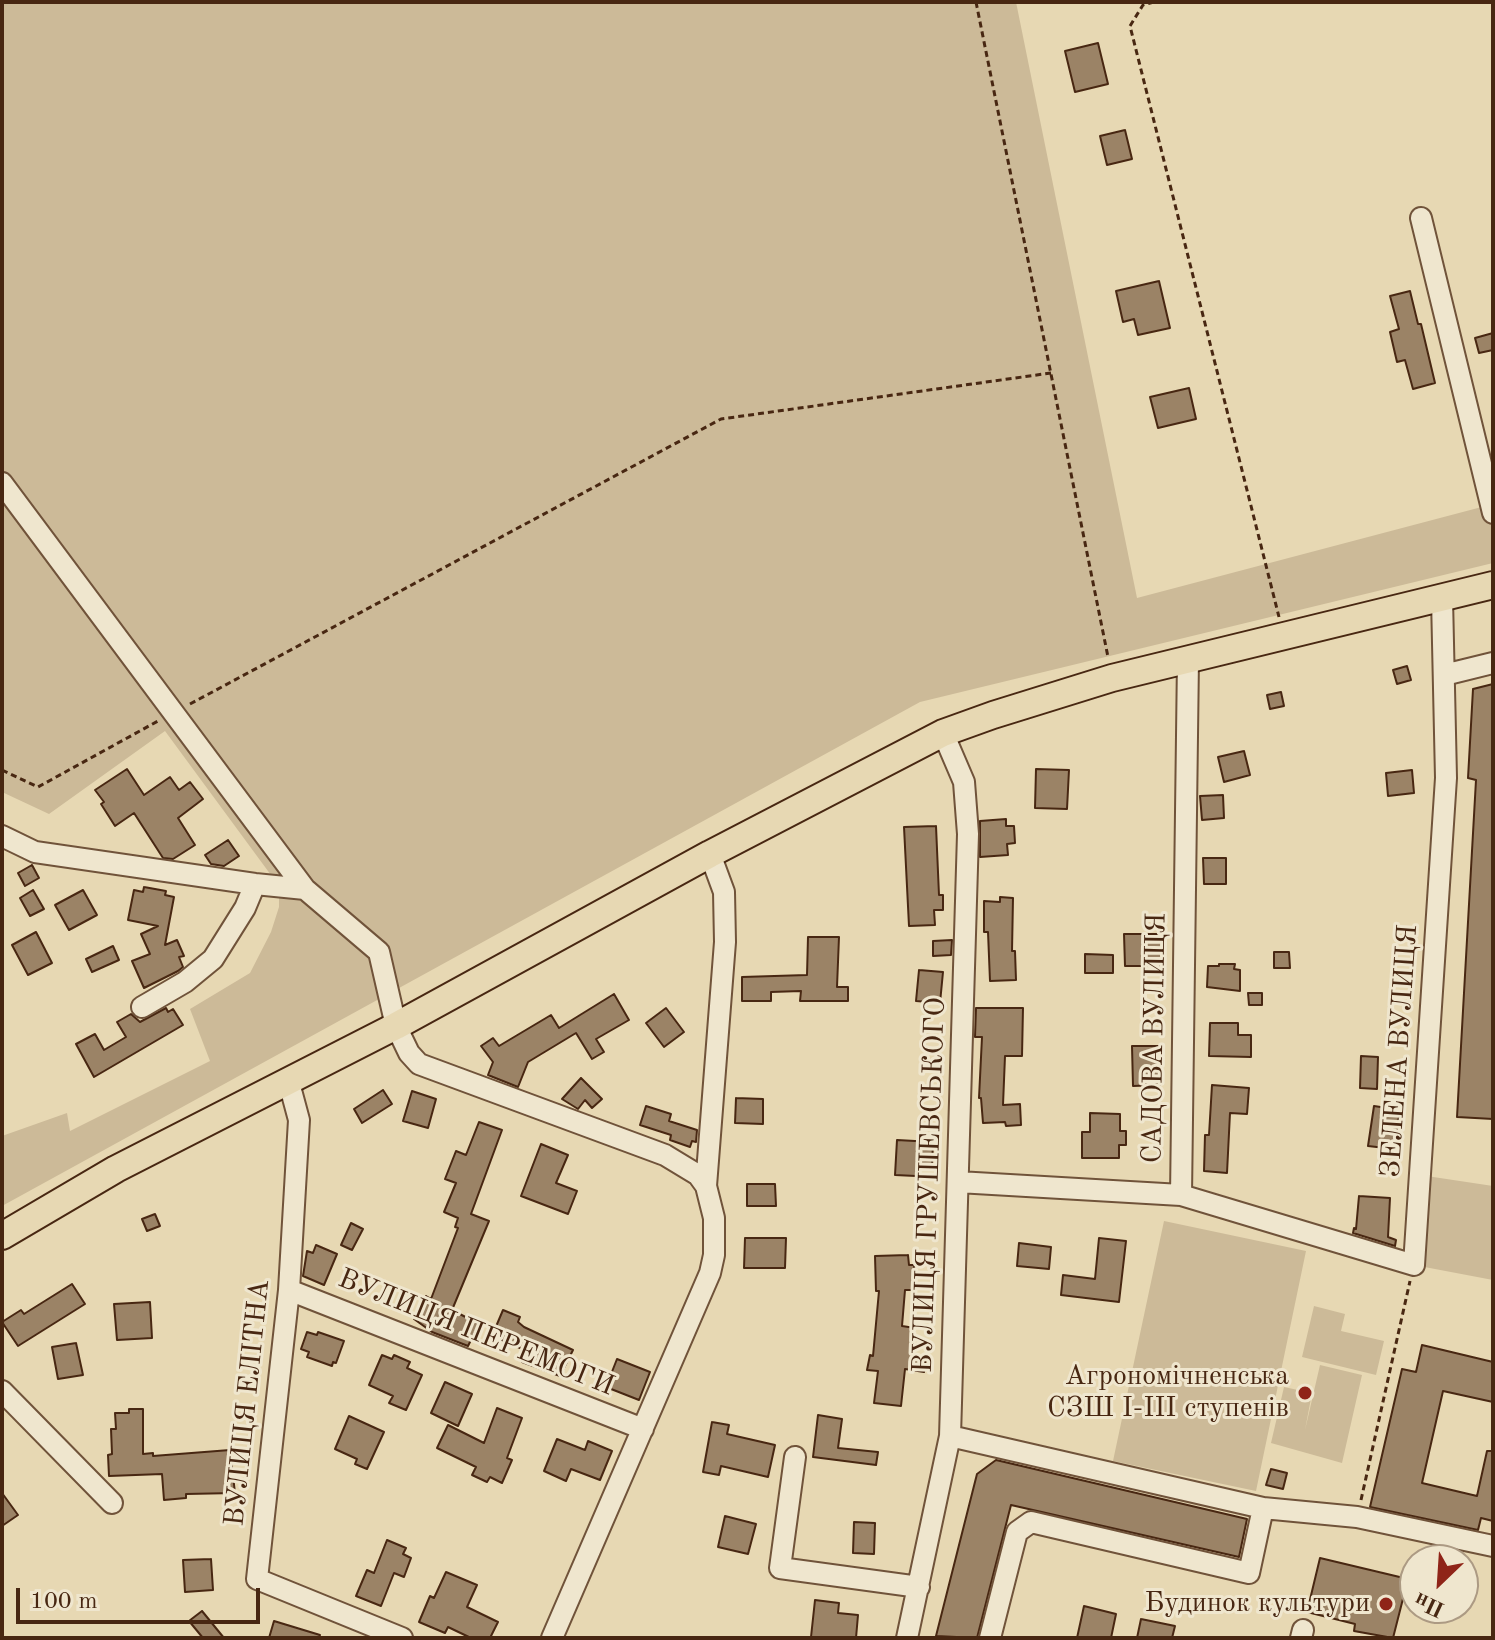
<!DOCTYPE html>
<html>
<head>
<meta charset="utf-8">
<style>
	body { margin:0 }
	#map { position:relative; width:1495px; height:1640px; overflow:hidden; background:#e7d8b3; font-family:"Old Standard TT",serif }
	canvas { display:block }
	.frame { position:absolute; inset:0; border:4px solid #482712; pointer-events:none }
	.north { position:absolute; left:1399px; top:1544px; width:80px; height:80px; box-sizing:border-box; background:#efe6ce; border:2px solid #ac9a83; border-radius:50%; rotate:205deg; font-size:22px; font-weight:700; line-height:32px; text-align:center; color:#482712 }
	.north::after { content:''; display:block; margin:auto; width:28px; height:36px; background:#8f2418; clip-path:polygon(50% 0,100% 100%,50% 72%,0 100%) }
	.scale { position:absolute; left:16px; top:1588px; width:244px; height:36px; box-sizing:border-box; border:4px solid #482712; border-top:0; padding-left:10px; font-size:24px; line-height:28px; white-space:nowrap; color:#482712; -webkit-text-stroke:6px #efe6ce; paint-order:stroke }
</style>
</head>
<body>
<div id="map">
<canvas width="1495" height="1640"></canvas>
<div class="frame"></div>
<div class="north">Пн</div>
<div class="scale">100 m</div>
</div>
<script>
const ctx = document.querySelector('canvas').getContext('2d');
ctx.lineJoin = 'round';
function fillPath(path, color) {
  ctx.fillStyle = color;
  ctx.fill(path, 'evenodd');
}
function shape(rows) {
  const path = new Path2D();
  for (const r of rows) {
    path.moveTo(r[0], r[1]);
    for (let i = 2; i < r.length; i += 2) path.lineTo(r[i], r[i + 1]);
  }
  return path;
}
function strokePath(path, color, width, dash) {
  ctx.strokeStyle = color;
  ctx.lineWidth = width;
  ctx.lineCap = dash ? 'butt' : 'round';
  ctx.setLineDash(dash || []);
  ctx.stroke(path);
}
function write(font, color, halo, rows, align = 'center') {
  ctx.font = font + ' "Old Standard TT",serif';
  ctx.lineWidth = 6;
  ctx.setLineDash([]);
  ctx.textBaseline = 'middle';
  ctx.strokeStyle = halo;
  ctx.fillStyle = color;
  for (const [text, x, y, turn = 0] of rows) {
    ctx.save();
    ctx.translate(x, y);
    ctx.rotate((+turn || 0) * Math.PI / 180);
    ctx.textAlign = isNaN(turn) ? turn : align;
    if (halo) ctx.strokeText(text, 0, 0);
    ctx.fillText(text, 0, 0);
    ctx.restore();
  }
}
const green = shape([
	[2,2,1016,2,1137,598,1493,504,1493,563,920,702,2,1206,2,1136,67,1113,70,1131,210,1061,190,1009,250,973,271,932,279,907,279,886,165,731,49,814,2,792],
	[1420,1175,1493,1186,1493,1280,1414,1265],
	[1164,1221,1306,1251,1256,1491,1113,1461],
	[1314,1306,1345,1314,1341,1331,1384,1341,1376,1375,1302,1357],
	[1320,1365,1362,1375,1342,1463,1271,1443,1284,1387,1312,1393,1305,1430]
]);
const building = shape([
	[1098,43,1108,84,1075,92,1065,51,1098,43],
	[1125,130,1132,159,1107,165,1100,136,1125,130],
	[1159,281,1170,328,1138,335,1134,319,1123,322,1116,291,1159,281],
	[1410,291,1418,324,1421,324,1435,383,1413,389,1405,360,1397,362,1390,332,1399,329,1390,296,1410,291],
	[1493,333,1493,350,1479,353,1475,338,1493,333],
	[1189,388,1196,419,1158,428,1150,397,1189,388],
	[1407,666,1411,680,1397,684,1393,670,1407,666],
	[1493,684,1493,1119,1457,1117,1476,780,1468,778,1473,689,1493,684],
	[1281,692,1284,706,1270,709,1267,695,1281,692],
	[1244,751,1250,775,1224,782,1218,757,1244,751],
	[127,769,144,795,170,777,179,790,190,782,203,799,178,818,195,845,173,859,163,858,134,813,115,826,101,804,104,802,95,790,127,769],
	[1036,769,1069,770,1067,809,1035,808,1036,769],
	[1412,770,1414,793,1388,796,1386,773,1412,770],
	[1223,795,1224,818,1202,820,1200,796,1223,795],
	[1006,819,1006,826,1014,826,1015,843,1007,844,1008,855,980,857,980,821,1006,819],
	[936,826,939,895,943,895,943,910,934,910,935,925,909,926,904,827,936,826],
	[228,840,239,856,224,866,211,864,205,855,228,840],
	[1203,858,1226,858,1226,884,1204,884,1203,858],
	[32,865,39,878,25,886,18,873,32,865],
	[144,887,166,891,165,895,174,897,165,945,177,940,184,956,179,957,183,967,178,971,144,988,132,961,150,954,141,934,158,926,128,920,134,890,143,892,144,887],
	[33,890,44,909,30,916,20,898,33,890],
	[83,890,97,915,69,930,55,905,83,890],
	[1000,897,1013,898,1012,951,1015,951,1016,980,990,981,988,932,984,932,984,901,1000,902,1000,897],
	[36,932,52,963,28,975,12,945,36,932],
	[1124,934,1161,934,1161,966,1125,966,1124,934],
	[808,937,839,937,837,987,848,987,848,1001,800,1001,801,991,771,992,771,1001,742,1001,742,977,807,975,808,937],
	[952,940,951,955,933,956,933,941,952,940],
	[113,946,119,960,92,972,86,959,113,946],
	[1274,952,1289,952,1290,968,1274,968,1274,952],
	[1085,954,1113,955,1113,973,1085,973,1085,954],
	[1219,964,1235,964,1234,969,1240,970,1240,991,1207,987,1208,966,1219,966,1219,964],
	[919,970,943,972,940,1003,916,1001,919,970],
	[1248,993,1262,993,1262,1005,1249,1005,1248,993],
	[614,994,629,1020,596,1039,604,1052,592,1059,576,1033,528,1062,518,1087,488,1075,493,1062,481,1046,493,1038,499,1046,551,1015,559,1028,614,994],
	[166,1008,168,1012,173,1009,183,1025,94,1077,76,1044,95,1034,104,1050,126,1037,117,1022,131,1014,140,1022,166,1008],
	[666,1008,684,1032,664,1047,646,1023,666,1008],
	[976,1008,1023,1008,1022,1056,1005,1056,1003,1105,1020,1104,1021,1125,1006,1126,1005,1122,983,1123,981,1098,979,1098,982,1037,975,1037,976,1008],
	[1210,1023,1238,1023,1238,1035,1251,1035,1251,1057,1209,1056,1210,1023],
	[1132,1046,1159,1046,1160,1085,1133,1086,1132,1046],
	[1361,1056,1378,1057,1377,1089,1360,1088,1361,1056],
	[581,1078,602,1099,592,1108,585,1100,578,1109,562,1099,581,1078],
	[1212,1085,1249,1088,1247,1114,1230,1113,1227,1173,1204,1171,1205,1135,1209,1135,1212,1085],
	[383,1090,392,1104,362,1123,354,1109,383,1090],
	[412,1091,436,1099,428,1128,403,1121,412,1091],
	[736,1098,763,1099,763,1124,735,1123,736,1098],
	[646,1106,671,1114,669,1121,697,1130,696,1142,692,1141,690,1147,670,1140,671,1135,640,1125,646,1106],
	[1374,1106,1400,1110,1394,1149,1368,1146,1374,1106],
	[1090,1113,1120,1114,1120,1131,1126,1131,1126,1145,1119,1145,1119,1158,1082,1158,1082,1132,1090,1132,1090,1113],
	[479,1122,502,1130,471,1214,489,1221,452,1310,479,1324,468,1346,432,1332,414,1319,426,1296,431,1299,458,1228,455,1227,458,1218,444,1212,456,1183,445,1179,456,1151,466,1155,479,1122],
	[897,1140,933,1142,932,1167,917,1166,916,1176,895,1175,897,1140],
	[541,1144,568,1155,556,1183,577,1191,568,1214,521,1196,541,1144],
	[747,1184,775,1184,776,1206,747,1206,747,1184],
	[1359,1196,1390,1198,1388,1237,1396,1240,1395,1246,1353,1233,1354,1228,1356,1229,1359,1196],
	[155,1214,160,1226,147,1231,142,1219,155,1214],
	[351,1223,363,1229,352,1250,341,1245,351,1223],
	[745,1238,786,1238,785,1268,744,1268,745,1238],
	[1099,1238,1126,1241,1119,1302,1061,1295,1063,1275,1095,1279,1099,1238],
	[1019,1243,1051,1247,1049,1269,1017,1266,1019,1243],
	[316,1245,337,1254,324,1285,303,1276,307,1251,313,1253,316,1245],
	[908,1255,909,1265,914,1265,915,1290,905,1290,902,1326,915,1328,912,1356,926,1358,924,1372,905,1369,901,1406,874,1403,878,1371,867,1370,870,1355,873,1356,879,1291,876,1291,875,1256,908,1255],
	[72,1284,85,1304,18,1346,2,1322,21,1310,24,1314,72,1284],
	[150,1302,152,1338,117,1340,114,1304,150,1302],
	[503,1310,520,1317,518,1322,524,1327,573,1350,560,1376,522,1362,527,1351,492,1336,503,1310],
	[307,1332,317,1335,318,1332,344,1341,336,1363,333,1362,332,1366,307,1357,309,1352,301,1349,307,1332],
	[76,1343,83,1375,58,1379,52,1347,76,1343],
	[1422,1345,1493,1362,1493,1402,1443,1391,1422,1483,1477,1496,1487,1451,1493,1451,1493,1521,1481,1518,1478,1530,1370,1507,1402,1369,1416,1372,1422,1345],
	[382,1355,392,1359,394,1355,410,1362,407,1368,422,1375,406,1410,389,1403,393,1396,369,1385,382,1355],
	[617,1359,650,1372,639,1400,606,1387,617,1359],
	[445,1382,472,1394,458,1426,431,1413,445,1382],
	[497,1408,522,1418,507,1458,512,1460,502,1483,490,1477,487,1482,472,1475,476,1467,437,1448,448,1425,484,1443,497,1408],
	[129,1409,143,1409,143,1454,153,1453,153,1456,230,1450,235,1493,186,1494,186,1498,164,1500,162,1474,109,1476,108,1455,112,1454,111,1429,116,1429,115,1413,129,1413,129,1409],
	[818,1415,842,1419,838,1448,878,1452,876,1465,813,1457,818,1415],
	[349,1416,384,1432,367,1469,355,1464,357,1459,335,1449,349,1416],
	[712,1422,729,1425,727,1434,775,1445,768,1477,721,1466,719,1475,703,1472,712,1422],
	[557,1439,585,1450,588,1441,612,1451,600,1480,571,1469,566,1481,544,1471,557,1439],
	[996,1460,1247,1519,1239,1557,1011,1505,977,1638,936,1636,977,1474,996,1460],
	[1271,1469,1287,1473,1283,1489,1266,1485,1271,1469],
	[2,1493,18,1515,2,1526,2,1493],
	[725,1516,756,1524,748,1554,718,1547,725,1516],
	[854,1522,875,1523,874,1554,853,1553,854,1522],
	[387,1540,406,1548,403,1554,411,1558,404,1577,394,1573,381,1606,356,1596,367,1570,374,1573,387,1540],
	[1320,1558,1408,1579,1393,1638,1354,1631,1355,1624,1307,1612,1320,1558],
	[211,1559,213,1590,185,1592,183,1560,211,1559],
	[446,1572,477,1585,467,1607,498,1622,490,1638,471,1638,448,1627,445,1633,419,1622,430,1596,434,1598,446,1572],
	[815,1600,839,1603,838,1613,858,1615,856,1638,811,1637,815,1600],
	[1084,1606,1116,1614,1111,1638,1077,1638,1084,1606],
	[202,1611,224,1638,203,1638,189,1621,202,1611],
	[1141,1619,1175,1626,1172,1638,1137,1638,1141,1619],
	[274,1621,320,1635,319,1638,269,1638,274,1621]
]);
const path = shape([
	[976,2,1108,657],
	[1154,2,1143,5,1130,26,1279,617],
	[190,704,721,419,1051,373],
	[2,770,38,787,158,721],
	[1361,1500,1410,1281]
]);
const minor = shape([
	[1421,218,1493,513],
	[2,483,305,889],
	[1444,675,1493,663],
	[2,836,35,852,255,884,305,889,379,952,396,1026,409,1053,419,1064,665,1155,698,1175,706,1186,714,1218,714,1255,710,1273,552,1638],
	[142,1007,185,982,213,959,245,908,255,884],
	[288,1079,299,1120,289,1290,257,1579,402,1638],
	[958,1182,1181,1195,1188,659],
	[706,1186,725,942,724,892,710,854],
	[1181,1195,1414,1265,1446,778,1442,598],
	[289,1290,643,1429],
	[2,1391,112,1503],
	[950,1436,1263,1508,1357,1517,1493,1546],
	[795,1457,780,1568,919,1587],
	[907,1638,950,1436,968,834,964,782,943,733],
	[990,1638,1017,1532,1031,1522,1249,1573,1263,1508],
	[1301,1638,1303,1630]
]);
const major = shape([
	[2,1236,116,1169,396,1026,710,854,943,733,993,715,1112,678,1493,585]
]);
const markers = [
	[1305,1393,8,"#8f2418"],
	[1386,1604,8,"#8f2418"]
];
const streetNames = [
	["САДОВА ВУЛИЦЯ",1155,1038,-89],
	["ЗЕЛЕНА ВУЛИЦЯ",1400,1051,-86],
	["ВУЛИЦЯ ГРУШЕВСЬКОГО",930,1185,-88],
	["ВУЛИЦЯ ПЕРЕМОГИ",476,1333,22],
	["ВУЛИЦЯ ЕЛІТНА",248,1403,-84]
];
const poiNames = [
	["Агрономічненська",1289,1377],
	["СЗШ І-ІІІ ступенів",1289,1409],
	["Будинок культури",1370,1604]
];
fillPath(green, '#ccba98');
fillPath(building, '#9b8366');
strokePath(building, '#482712', 2);
strokePath(minor, '#70533a', 24);
strokePath(major, '#482712', 30);
strokePath(path, '#482712', 3, [6, 4]);
strokePath(minor, '#efe6ce', 20);
strokePath(major, '#e7d8b3', 26);
for (const [x, y, r, color] of markers) {
  const dot = new Path2D();
  dot.arc(x, y, r, 0, 2 * Math.PI);
  ctx.fillStyle = color;
  ctx.fill(dot);
  strokePath(dot, '#efe6ce', 3);
}
write('28px', '#482712', '#efe6ce', streetNames);
write('28px', '#482712', '#efe6ce', poiNames, 'right');
</script>
</body>
</html>
